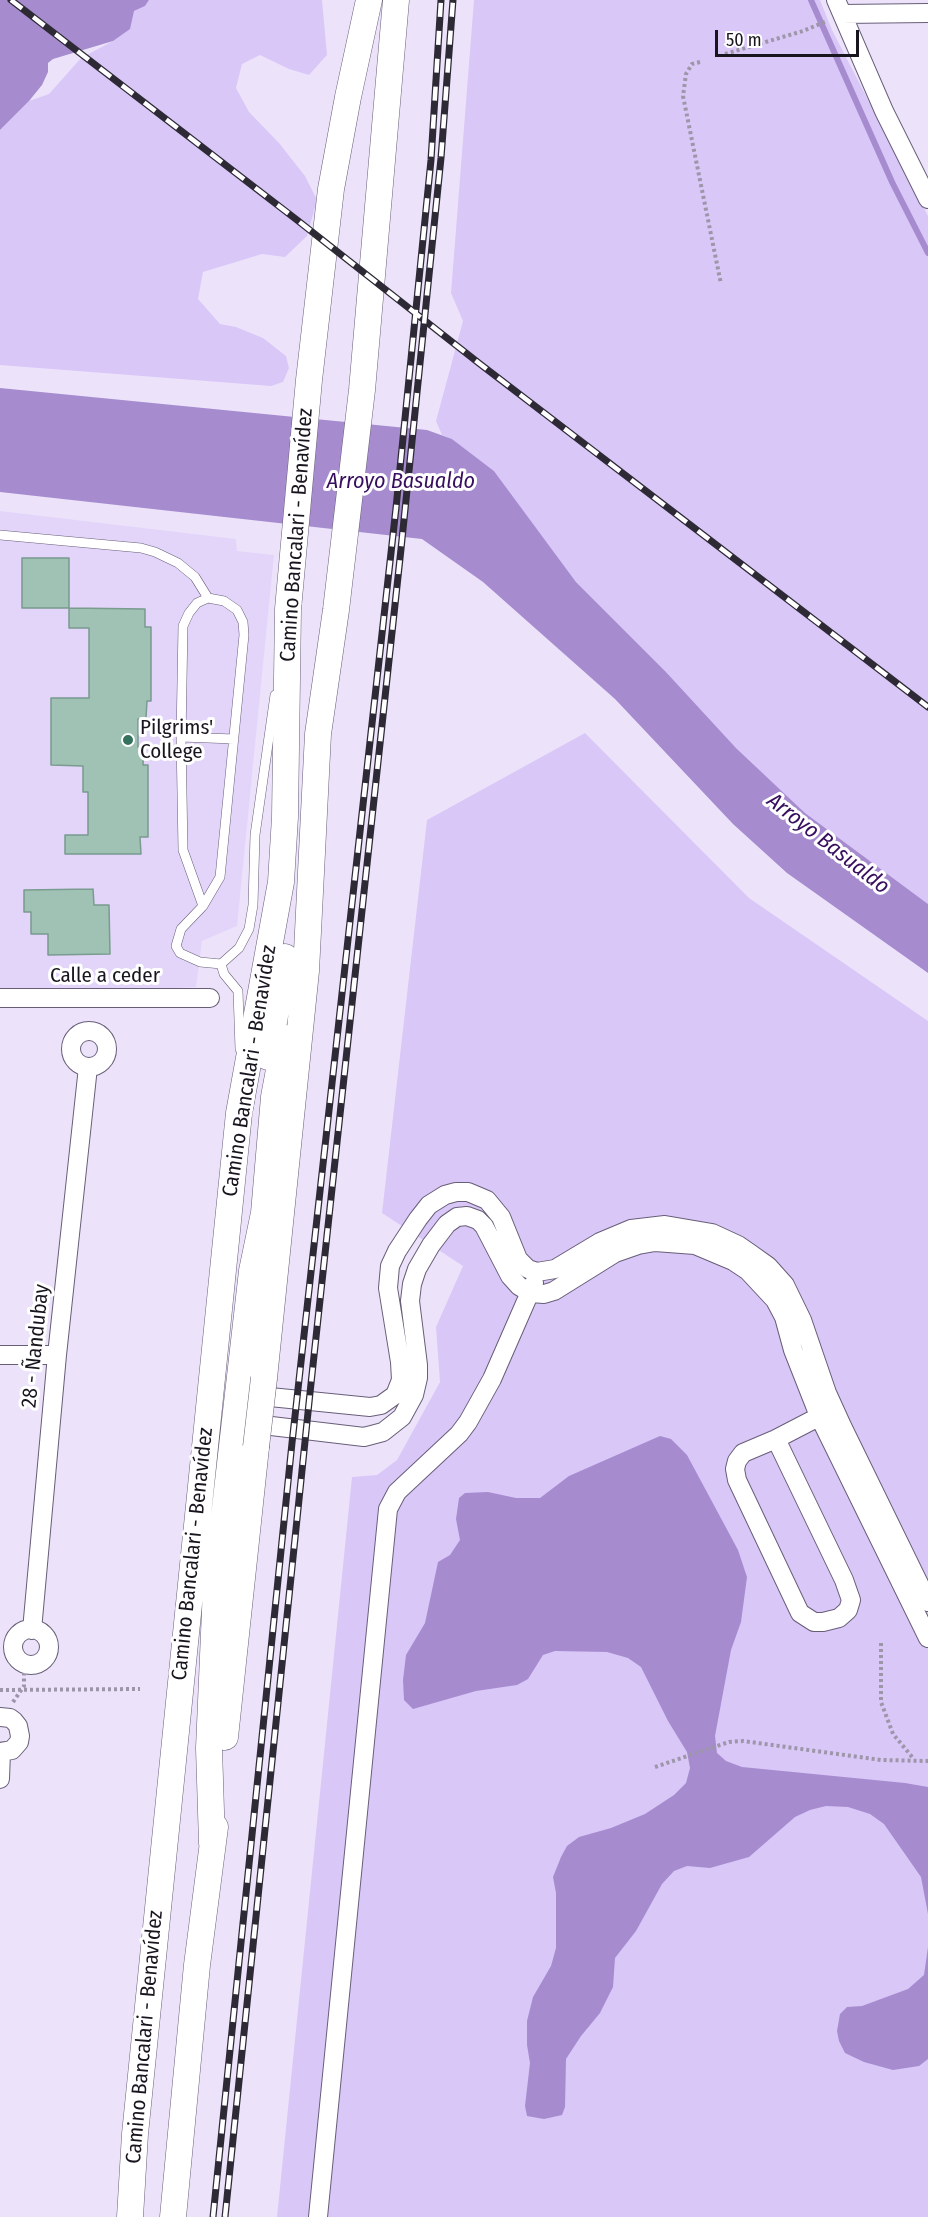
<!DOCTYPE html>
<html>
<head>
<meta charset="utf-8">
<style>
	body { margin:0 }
	#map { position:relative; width:928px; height:2217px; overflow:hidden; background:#ece3fb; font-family:"Fira Sans Condensed",sans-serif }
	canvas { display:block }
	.scale { position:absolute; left:715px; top:30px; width:144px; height:27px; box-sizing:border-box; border:3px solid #19151f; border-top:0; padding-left:8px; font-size:18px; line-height:21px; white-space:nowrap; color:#19151f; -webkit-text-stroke:4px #fff; paint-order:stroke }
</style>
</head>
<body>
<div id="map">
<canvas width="928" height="2217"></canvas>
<div class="scale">50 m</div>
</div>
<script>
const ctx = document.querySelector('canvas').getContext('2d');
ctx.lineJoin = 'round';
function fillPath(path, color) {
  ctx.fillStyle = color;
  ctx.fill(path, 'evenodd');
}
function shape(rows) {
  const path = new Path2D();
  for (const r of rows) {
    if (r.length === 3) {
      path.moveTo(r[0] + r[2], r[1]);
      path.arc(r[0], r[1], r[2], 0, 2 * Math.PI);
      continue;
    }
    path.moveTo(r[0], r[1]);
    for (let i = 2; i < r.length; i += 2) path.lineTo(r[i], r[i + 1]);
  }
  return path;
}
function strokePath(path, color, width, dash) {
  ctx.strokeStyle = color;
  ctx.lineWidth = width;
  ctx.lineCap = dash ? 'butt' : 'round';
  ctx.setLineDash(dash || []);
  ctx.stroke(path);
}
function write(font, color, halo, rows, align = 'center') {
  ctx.font = font + ' "Fira Sans Condensed",sans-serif';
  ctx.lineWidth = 6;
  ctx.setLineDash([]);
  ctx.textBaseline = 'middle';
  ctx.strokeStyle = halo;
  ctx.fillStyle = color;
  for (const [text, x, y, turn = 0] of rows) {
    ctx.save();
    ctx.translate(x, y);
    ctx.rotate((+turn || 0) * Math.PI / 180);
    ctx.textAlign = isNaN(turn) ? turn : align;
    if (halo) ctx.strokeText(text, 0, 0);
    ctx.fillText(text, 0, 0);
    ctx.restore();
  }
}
const built = shape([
	[0,511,236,539,237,551,274,555,237,926,202,941,196,987,157,989,0,988]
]);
const green = shape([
	[149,0,322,0,327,55,309,75,289,69,260,55,242,64,236,88,249,112,279,143,305,176,317,200,307,236,285,257,262,254,203,272,198,299,220,324,236,327,263,338,286,356,289,368,283,382,271,386,0,365,0,130,29,101,49,94,81,58,113,41,134,11,145,6],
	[474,0,820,0,832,30,928,216,928,904,805,813,736,748,666,672,576,582,494,471,452,439,442,435,436,421,463,321,451,293],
	[585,733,749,898,928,1021,928,2217,277,2217,352,1477,377,1475,397,1460,440,1382,436,1327,463,1266,382,1213,427,820]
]);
const water = shape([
	[0,0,149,0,145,6,134,11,130,29,113,41,53,59,48,63,48,72,42,85,29,101,0,130],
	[0,388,427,430,452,439,494,471,576,582,666,672,736,748,805,813,928,904,928,973,787,873,733,824,615,699,483,582,422,539,0,492],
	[660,1436,671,1439,687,1455,738,1550,747,1577,741,1622,731,1650,715,1736,717,1753,726,1761,742,1767,905,1783,928,1787,928,1914,921,1877,884,1824,870,1814,848,1807,826,1806,810,1810,795,1817,749,1857,710,1868,687,1866,674,1871,662,1884,636,1931,615,1958,613,1987,600,2013,581,2036,566,2059,565,2107,562,2115,544,2119,527,2116,525,2106,530,2063,527,2045,527,2021,533,1997,551,1966,556,1948,556,1893,553,1877,561,1857,567,1846,579,1837,611,1828,645,1814,674,1795,686,1783,690,1768,687,1752,668,1721,641,1667,628,1658,607,1652,555,1651,543,1655,528,1679,517,1685,476,1691,413,1709,404,1700,403,1680,406,1655,425,1623,438,1562,450,1555,460,1540,456,1519,459,1498,465,1493,488,1492,516,1498,540,1498,569,1476],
	[928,1947,928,2059,919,2066,893,2070,864,2062,845,2053,839,2041,837,2031,840,2014,847,2007,862,2006,908,1989,924,1975]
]);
const stream = shape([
	[811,0,892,182,928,253]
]);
const building = shape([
	[22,558,69,558,69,608,22,608,22,558],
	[69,608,145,609,145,627,151,627,151,701,147,701,146,718,138,719,138,747,144,747,143,765,148,765,148,837,140,837,141,854,65,854,65,835,88,835,88,792,83,792,83,766,51,765,51,698,89,698,89,628,69,628,69,608],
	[93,889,94,905,109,905,110,954,48,955,48,934,31,934,31,912,24,912,24,890,93,889]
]);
const path = shape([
	[725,54,803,31,827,21],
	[700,62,692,64,686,74,683,96,721,284],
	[881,1643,881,1702,893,1734,913,1758],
	[0,1690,140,1689],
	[13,1702,24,1686,24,1664],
	[655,1767,729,1742,743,1741,881,1760,928,1761]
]);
const lane = shape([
	[0,535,141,548,155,552,178,563,195,577,208,598],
	[181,737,234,739],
	[203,906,183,850,181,737,183,626,189,613,197,603,208,598,224,601,237,610,243,622,244,635,220,877,203,906,181,929,176,946,180,953,200,962,221,964],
	[221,964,239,948,249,929,253,905,255,835,275,695],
	[221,964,224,974,238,991,240,1049]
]);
const street = shape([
	[836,0,884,111,928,199],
	[842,14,928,13],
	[0,998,210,998],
	[89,1049,18],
	[0,1355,57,1355],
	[250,1395,370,1407,381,1405,395,1395,401,1380,400,1362,388,1288,390,1266,397,1251,418,1219,429,1205,445,1195,456,1192,468,1192,487,1200,501,1217,518,1259,528,1269,537,1272,555,1269,600,1242,631,1229,665,1225,712,1233,738,1245,751,1254,768,1266,785,1285,802,1320,827,1393,842,1426,928,1602],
	[246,1423,364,1437,383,1432,402,1417,414,1395,418,1378,418,1365,410,1301,412,1284,417,1269,431,1245,447,1224,457,1217,467,1216,478,1220,484,1226,510,1276,519,1286,531,1293,544,1294,554,1291,615,1253,638,1245,655,1242,695,1245,733,1261,748,1271,775,1300,784,1317,793,1350,819,1416,928,1638],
	[776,1439,844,1580,851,1600,848,1610,839,1618,823,1622,814,1622,800,1613,737,1480,735,1469,737,1461,743,1453,776,1439,830,1411],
	[31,1647,18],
	[32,1630,57,1355,88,1067],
	[0,1717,10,1718,14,1721,18,1726,20,1736,19,1742,12,1750,0,1752],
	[0,1779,1,1752],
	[318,2217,388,1509,397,1492,459,1434,468,1422,492,1379,534,1283]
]);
const secondary = shape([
	[268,1057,285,957],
	[264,1378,306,971,318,734,336,610,362,390,396,0],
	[225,1737,256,1447],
	[212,1843,209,1748,216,1587,252,1271,264,1213,274,1097,285,1038],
	[130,2217,135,2134,239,1113,281,882,285,817,288,609,309,380,331,189,348,97,369,0],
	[173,2217,197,1965,215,1827]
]);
const rail = shape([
	[11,0,297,220,480,364,928,707],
	[213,2217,292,1443,396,508,431,160,441,0],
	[225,2217,310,1393,401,549,441,158,453,0]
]);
const secondaryBridge = shape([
	[256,1447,264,1378]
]);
const markers = [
	[128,740,6,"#34725e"]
];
const streetNames = [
	["Camino Bancalari - Benavídez",297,535,-86],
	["Calle a ceder",105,976],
	["Camino Bancalari - Benavídez",250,1071,-81],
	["28 - Ñandubay",36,1346,-84],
	["Camino Bancalari - Benavídez",193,1554,-84],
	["Camino Bancalari - Benavídez",145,2037,-85]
];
const poiNames = [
	["Pilgrims'",140,728],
	["College",140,752]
];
const waterNames = [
	["Arroyo Basualdo",401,482],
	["Arroyo Basualdo",828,844,38]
];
fillPath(built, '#e3d5fa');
fillPath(green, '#d9c7f8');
fillPath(water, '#a68ccf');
strokePath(stream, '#a68ccf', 6);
fillPath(building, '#9fc2b4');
strokePath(building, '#7a9b8f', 1.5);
strokePath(lane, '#685e78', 10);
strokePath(street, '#685e78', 20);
strokePath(secondary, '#685e78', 27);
strokePath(path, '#9d96a9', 4, [3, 3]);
strokePath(lane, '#fff', 9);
strokePath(street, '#fff', 18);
strokePath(secondary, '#fff', 26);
strokePath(rail, '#2e2a35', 7);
strokePath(rail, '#fff', 4.5, [14]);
strokePath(secondaryBridge, '#685e78', 27, []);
strokePath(secondaryBridge, '#fff', 26);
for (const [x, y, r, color] of markers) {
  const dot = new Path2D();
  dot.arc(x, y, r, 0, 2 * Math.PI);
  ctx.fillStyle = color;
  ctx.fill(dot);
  strokePath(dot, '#fff', 2);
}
write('21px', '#19151f', '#fff', streetNames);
write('21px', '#19151f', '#fff', poiNames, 'left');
write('italic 22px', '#380e5e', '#fff', waterNames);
</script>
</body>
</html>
